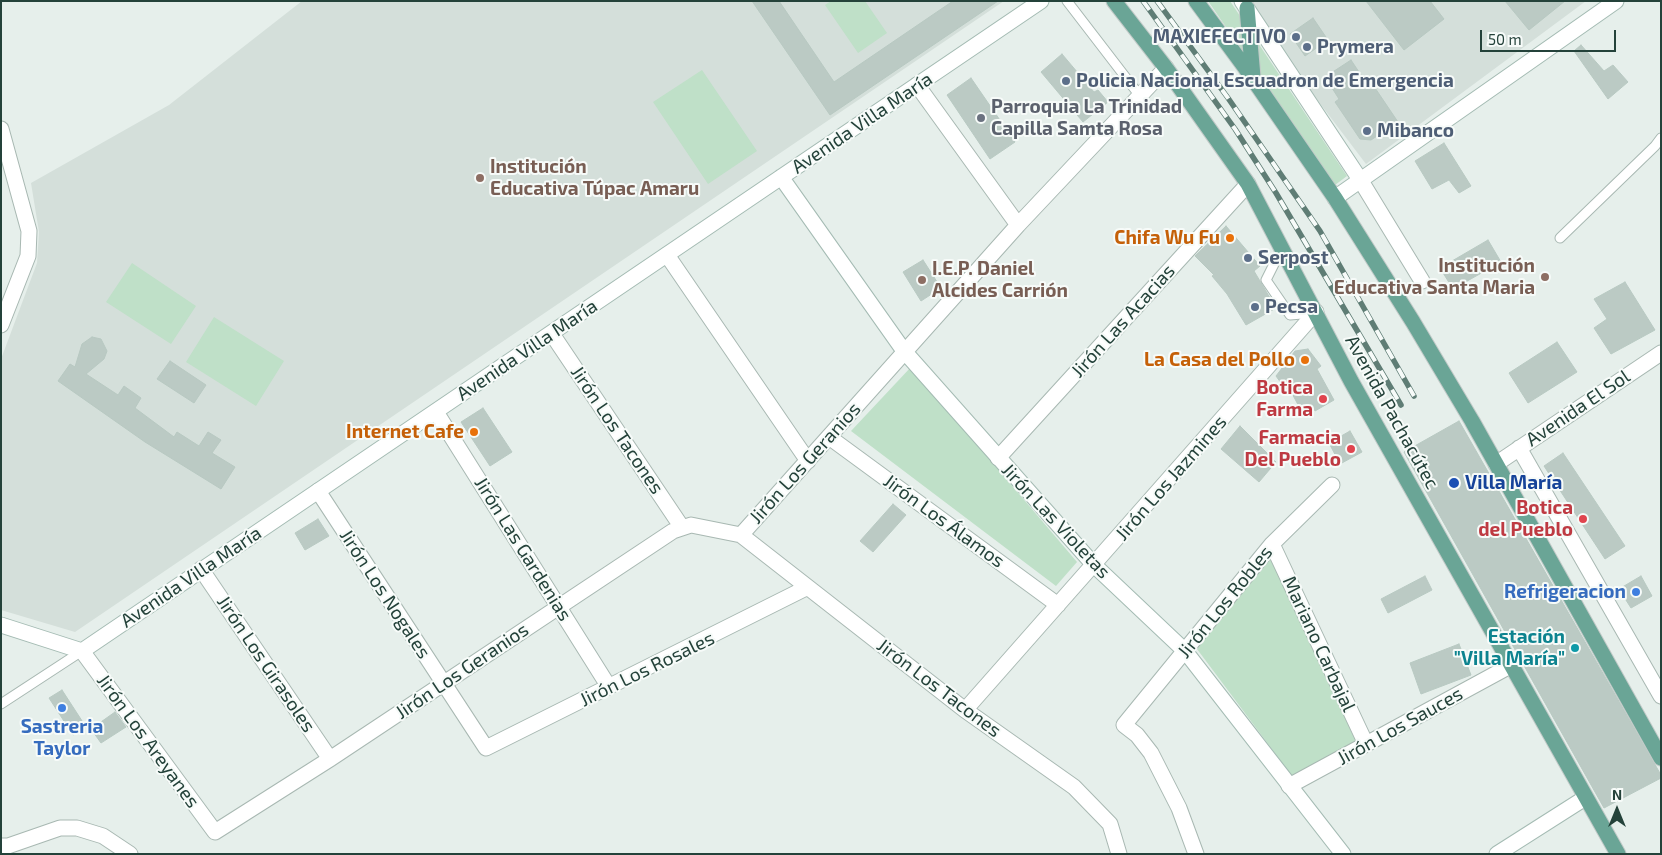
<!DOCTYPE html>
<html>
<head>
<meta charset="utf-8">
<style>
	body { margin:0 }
	#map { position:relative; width:1662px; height:855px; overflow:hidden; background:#e6efeb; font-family:"Exo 2",sans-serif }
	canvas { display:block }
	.frame { position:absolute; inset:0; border:2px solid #24423a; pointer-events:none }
	.north { position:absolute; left:1592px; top:785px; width:50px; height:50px; -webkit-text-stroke:4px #f7fbf9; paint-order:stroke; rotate:0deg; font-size:14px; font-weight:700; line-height:20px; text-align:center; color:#24423a }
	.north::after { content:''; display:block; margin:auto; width:18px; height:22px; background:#24423a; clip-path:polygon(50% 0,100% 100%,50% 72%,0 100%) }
	.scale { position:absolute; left:1480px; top:30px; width:136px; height:22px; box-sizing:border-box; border:2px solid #24423a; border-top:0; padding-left:6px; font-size:15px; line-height:18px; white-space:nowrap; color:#24423a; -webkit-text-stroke:4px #f7fbf9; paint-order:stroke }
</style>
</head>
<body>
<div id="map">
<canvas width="1662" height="855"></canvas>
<div class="frame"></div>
<div class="north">N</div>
<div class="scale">50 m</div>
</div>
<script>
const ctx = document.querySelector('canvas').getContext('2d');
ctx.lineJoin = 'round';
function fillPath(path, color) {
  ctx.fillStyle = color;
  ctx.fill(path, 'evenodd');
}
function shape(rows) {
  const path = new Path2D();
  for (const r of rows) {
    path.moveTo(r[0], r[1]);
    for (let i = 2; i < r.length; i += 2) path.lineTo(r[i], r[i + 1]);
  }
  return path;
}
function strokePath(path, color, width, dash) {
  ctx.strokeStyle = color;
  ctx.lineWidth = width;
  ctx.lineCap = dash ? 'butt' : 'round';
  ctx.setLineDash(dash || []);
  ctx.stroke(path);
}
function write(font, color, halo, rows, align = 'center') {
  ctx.font = font + ' "Exo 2",sans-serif';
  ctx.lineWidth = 4;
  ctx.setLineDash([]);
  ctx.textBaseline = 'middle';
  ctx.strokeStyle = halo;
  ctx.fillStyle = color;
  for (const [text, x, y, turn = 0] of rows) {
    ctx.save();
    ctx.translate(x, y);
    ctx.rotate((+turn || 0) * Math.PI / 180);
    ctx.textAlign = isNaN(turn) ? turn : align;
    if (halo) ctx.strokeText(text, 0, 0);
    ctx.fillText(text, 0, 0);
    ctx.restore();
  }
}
const built = shape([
	[302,1,1004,1,75,632,1,610,1,359,37,263,39,232,31,183,169,105],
	[1242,1,1586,1,1366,164]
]);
const green = shape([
	[831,1,865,1,887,33,858,53,825,5],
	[1208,1,1230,1,1347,176,1335,185],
	[702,70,757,151,708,184,653,102],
	[132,263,196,306,171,344,106,302],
	[214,317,284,361,256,406,186,362],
	[911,367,1077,562,1056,586,851,431],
	[1271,556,1356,742,1292,776,1197,649]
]);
const building = shape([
	[752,1,779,1,834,82,953,1,998,1,830,115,752,1],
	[1366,1,1430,1,1444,19,1404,50,1366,1],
	[1505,1,1565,1,1529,30,1505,1],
	[1313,18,1328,40,1305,56,1290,34,1313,18],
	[1581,45,1604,71,1613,65,1628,82,1608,99,1574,51,1581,45],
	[1062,54,1094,92,1098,90,1108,102,1083,122,1041,72,1062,54],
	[1351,60,1365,81,1369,79,1398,122,1371,140,1360,139,1335,102,1339,99,1325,77,1351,60],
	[971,78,1015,142,990,159,947,95,971,78],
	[1444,143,1471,186,1459,193,1449,180,1432,189,1415,161,1444,143],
	[1226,226,1260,266,1254,271,1276,308,1246,325,1227,294,1212,276,1214,275,1195,256,1226,226],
	[1488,240,1501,262,1453,289,1440,268,1488,240],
	[923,260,941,288,921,301,903,272,923,260],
	[1625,282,1655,330,1611,354,1594,328,1607,319,1594,299,1625,282],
	[92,337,101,339,107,351,104,359,86,374,118,395,124,386,141,398,135,408,174,437,177,432,199,446,208,432,221,440,212,453,235,467,221,489,145,442,58,381,70,364,75,367,82,344,92,337],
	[1557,342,1577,372,1528,403,1509,373,1557,342],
	[1308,349,1321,366,1317,369,1334,400,1315,411,1313,406,1302,412,1289,388,1286,390,1276,376,1295,351,1308,349],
	[170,361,206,385,194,403,157,379,170,361],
	[483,408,512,452,490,466,461,422,483,408],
	[1459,421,1661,775,1661,778,1604,808,1404,452,1459,421],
	[1240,426,1276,462,1259,482,1221,449,1240,426],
	[1350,431,1362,452,1340,464,1329,443,1350,431],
	[1563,453,1625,546,1605,559,1544,466,1563,453],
	[893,504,906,515,873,552,860,541,893,504],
	[318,519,329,536,305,550,295,533,318,519],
	[1425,576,1432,590,1388,613,1381,599,1425,576],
	[1641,576,1652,596,1631,608,1619,589,1641,576],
	[1459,644,1471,675,1421,694,1410,663,1459,644],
	[62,690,86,727,73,735,49,698,62,690],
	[115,712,126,727,101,743,91,729,115,712]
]);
const lane = shape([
	[1067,1,1140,96],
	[1560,238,1655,146,1661,138],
	[1282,248,1266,280,1290,315,1314,313],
	[1,704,82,651]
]);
const street = shape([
	[917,85,1018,225],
	[1,129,29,231,28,256,1,325],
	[1361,181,1422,281],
	[667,255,808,461],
	[552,334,681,526],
	[436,412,609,687],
	[829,437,1058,605],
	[1519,448,1661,696],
	[998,458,1248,184],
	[1496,464,1661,353],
	[318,491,486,748,806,588],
	[741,535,965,710,1074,787,1110,824,1119,854],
	[1272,544,1366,744],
	[201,569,330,759],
	[82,651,215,832,330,759,673,531,691,525,741,535,1018,225,1166,68],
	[965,710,1316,312],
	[1289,786,1510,666],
	[1,846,8,846,60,828,77,828,103,836,130,854],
	[1196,854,1179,808,1151,753,1137,735,1124,725,1272,544,1332,485]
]);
const secondary = shape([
	[1242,1,1361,181],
	[781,177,904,351,1094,565,1185,651,1343,854],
	[1335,198,1616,1],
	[1,625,82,651,1041,1],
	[1497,854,1585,798]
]);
const primary = shape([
	[1114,1,1166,68,1248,184,1351,381,1618,854],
	[1196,1,1244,66,1335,198,1413,322,1472,421,1661,758],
	[1247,8,1253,77]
]);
const rail = shape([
	[1143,1,1235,129,1276,193,1401,405],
	[1157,1,1228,98,1320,231,1414,396]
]);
const markers = [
	[1296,37,5,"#5c6f8a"],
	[1307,47,5,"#5c6f8a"],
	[1066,81,5,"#5c6f8a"],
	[981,118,5,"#6b7280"],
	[1367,131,5,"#5c6f8a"],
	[480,178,5,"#8d6e63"],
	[1230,238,5,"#e8710a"],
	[1248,258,5,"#5c6f8a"],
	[1545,277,5,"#8d6e63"],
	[922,280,5,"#8d6e63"],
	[1255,307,5,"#5c6f8a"],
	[1305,360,5,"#e8710a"],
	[1323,399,5,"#e0444e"],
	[474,432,5,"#e8710a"],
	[1351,449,5,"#e0444e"],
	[1454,483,6,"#1a4fb4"],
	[1583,519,5,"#e0444e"],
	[1636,592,5,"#3f7fe0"],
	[1575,648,5,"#0f9aa8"],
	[62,708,5,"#3f7fe0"]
];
const serviceNames = [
	["MAXIEFECTIVO",1286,37,"right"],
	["Prymera",1317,47],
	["Policia Nacional Escuadron de Emergencia",1076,81],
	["Mibanco",1377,131],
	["Serpost",1258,258],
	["Pecsa",1265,307]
];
const worshipNames = [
	["Parroquia La Trinidad",991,107],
	["Capilla Samta Rosa",991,129]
];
const streetNames = [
	["Avenida Villa María",862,123,-34],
	["Jirón Las Acacias",1123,321,-48],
	["Avenida Villa María",527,350,-34],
	["Avenida El Sol",1578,408,-34],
	["Avenida Pachacútec",1392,412,61],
	["Jirón Los Tacones",617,430,56],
	["Jirón Los Geranios",805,463,-48],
	["Jirón Los Jazmines",1171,478,-49],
	["Jirón Los Álamos",944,521,36],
	["Jirón Las Violetas",1056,521,47],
	["Jirón Las Gardenias",523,549,58],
	["Avenida Villa María",191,577,-34],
	["Jirón Los Nogales",385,594,57],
	["Jirón Los Robles",1225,602,-51],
	["Mariano Carbajal",1319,644,65],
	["Jirón Los Girasoles",266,664,56],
	["Jirón Los Rosales",647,669,-26],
	["Jirón Los Geranios",462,671,-34],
	["Jirón Los Tacones",939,688,37],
	["Jirón Los Sauces",1400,726,-29],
	["Jirón Los Areyanes",148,741,54]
];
const educationNames = [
	["Institución",490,167],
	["Educativa Túpac Amaru",490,189],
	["Institución",1535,266,"right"],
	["Educativa Santa Maria",1535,288,"right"],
	["I.E.P. Daniel",932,269],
	["Alcides Carrión",932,291]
];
const foodNames = [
	["Chifa Wu Fu",1220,238],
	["La Casa del Pollo",1295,360],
	["Internet Cafe",464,432]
];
const healthNames = [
	["Botica",1313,388],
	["Farma",1313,410],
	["Farmacia",1341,438],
	["Del Pueblo",1341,460],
	["Botica",1573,508],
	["del Pueblo",1573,530]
];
const transitNames = [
	["Villa María",1465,483]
];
const shopNames = [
	["Refrigeracion",1626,592],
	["Sastreria",62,727,"center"],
	["Taylor",62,749,"center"]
];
const cultureNames = [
	["Estación",1565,637],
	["\"Villa María\"",1565,659]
];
fillPath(built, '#d4dfda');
fillPath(green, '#bfe0c8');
fillPath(building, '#bbcac4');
strokePath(building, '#b8c9c2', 1);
strokePath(lane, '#a8b8b2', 11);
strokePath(street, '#a8b8b2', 17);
strokePath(secondary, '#a4bbb3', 17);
strokePath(primary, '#c2cac8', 17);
strokePath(lane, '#fff', 9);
strokePath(street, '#fff', 15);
strokePath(secondary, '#fff', 15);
strokePath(primary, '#6aa596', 15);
strokePath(rail, '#5f7d75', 5.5);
strokePath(rail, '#f7fbf9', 4, [11]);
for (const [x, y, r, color] of markers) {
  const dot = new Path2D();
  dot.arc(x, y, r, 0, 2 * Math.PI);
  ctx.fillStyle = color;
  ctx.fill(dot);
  strokePath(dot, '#f7fbf9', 2);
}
write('bold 19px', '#4e5e75', '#f7fbf9', serviceNames, 'left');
write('bold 19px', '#5b616d', '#f7fbf9', worshipNames, 'left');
write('19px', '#24423a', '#f7fbf9', streetNames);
write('bold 19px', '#785e54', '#f7fbf9', educationNames, 'left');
write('bold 19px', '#c56008', '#f7fbf9', foodNames, 'right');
write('bold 19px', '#be3a42', '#f7fbf9', healthNames, 'right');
write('bold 19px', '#164399', '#f7fbf9', transitNames, 'left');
write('bold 19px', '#366cbe', '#f7fbf9', shopNames, 'right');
write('bold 19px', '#0d838f', '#f7fbf9', cultureNames, 'right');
</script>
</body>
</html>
